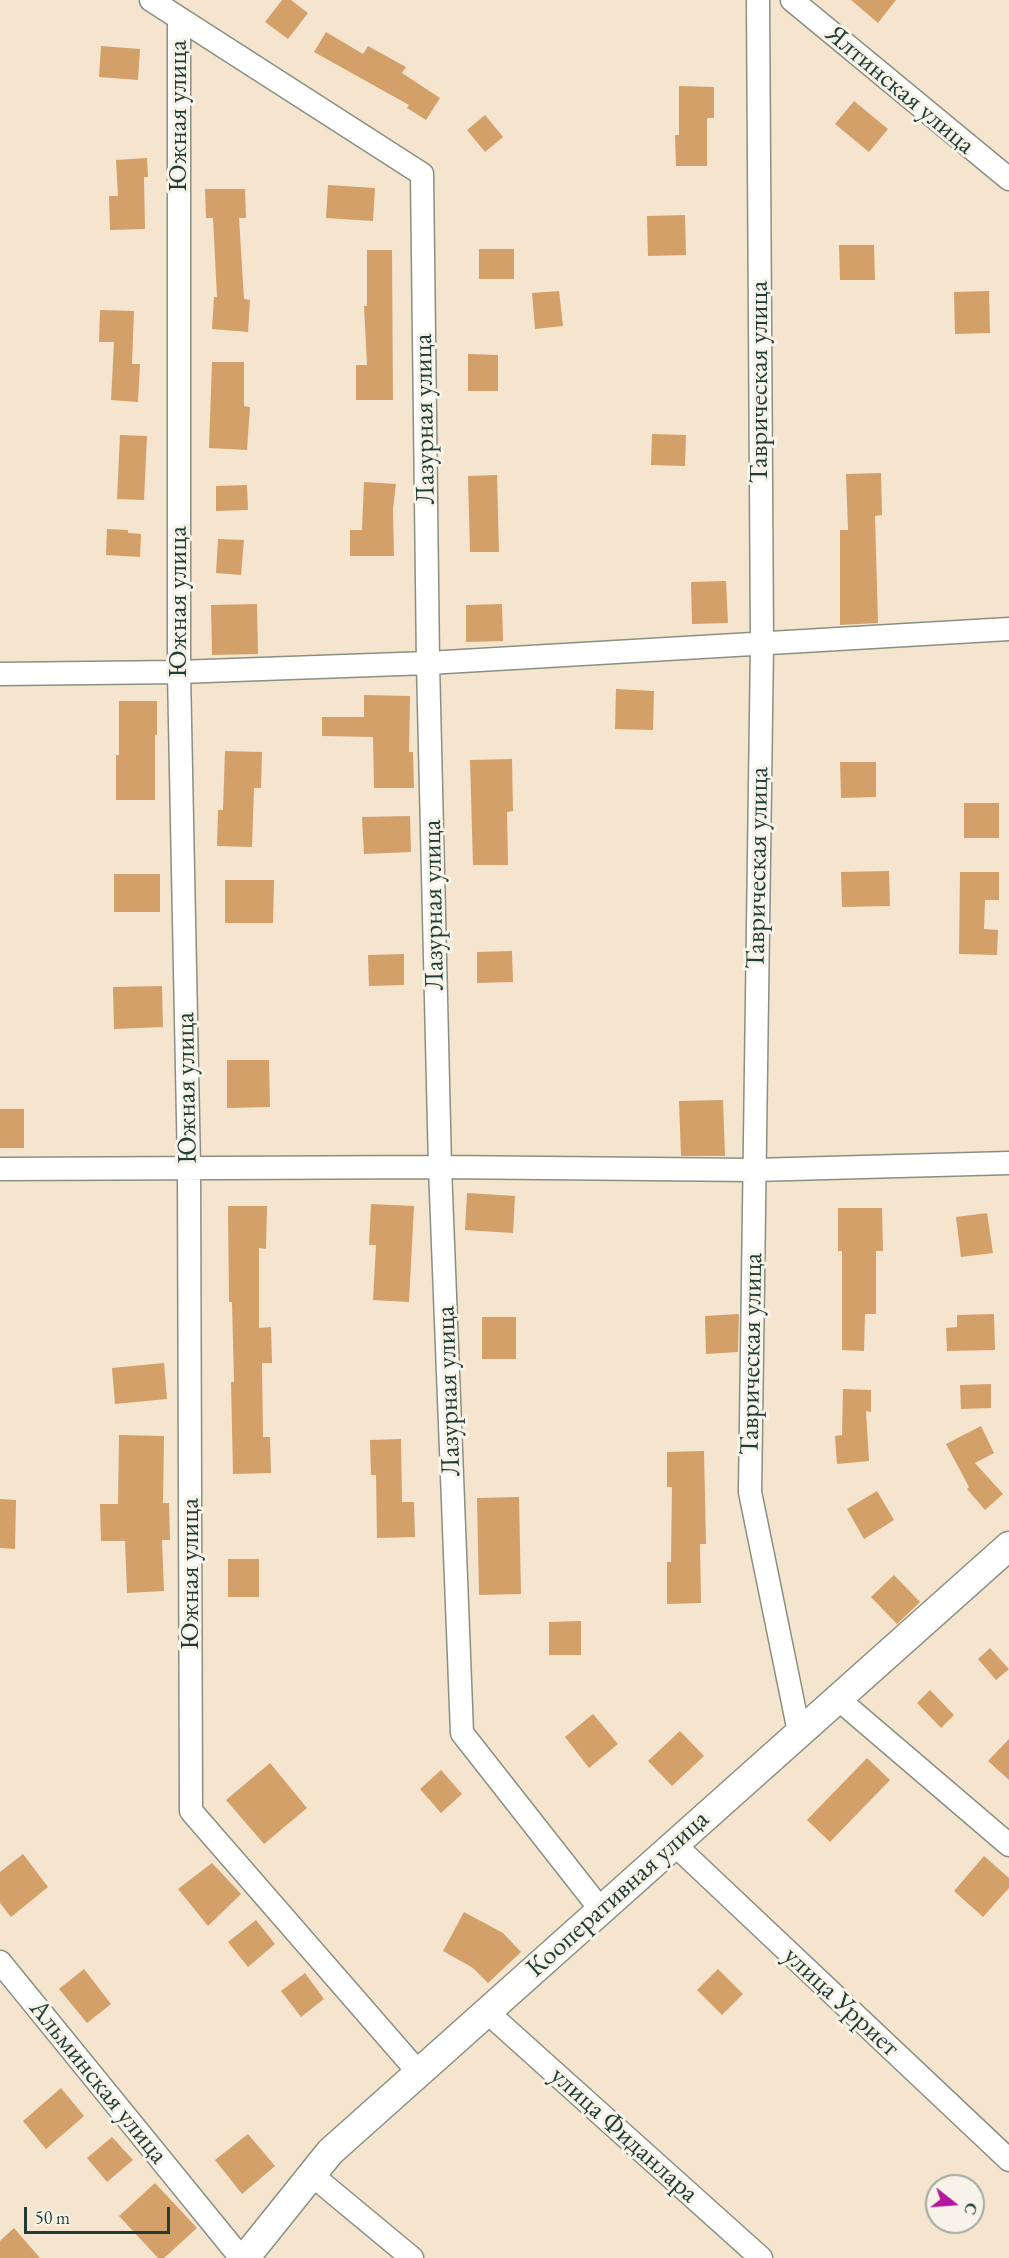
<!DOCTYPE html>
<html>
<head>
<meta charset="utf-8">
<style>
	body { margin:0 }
	#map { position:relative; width:1009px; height:2258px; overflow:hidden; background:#f5e4ce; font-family:"EB Garamond",serif }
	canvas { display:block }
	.north { position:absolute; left:925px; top:2174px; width:60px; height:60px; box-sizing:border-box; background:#f7f3e8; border:2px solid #a1aaa0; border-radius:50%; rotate:107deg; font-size:16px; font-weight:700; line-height:24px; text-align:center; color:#1f3d34 }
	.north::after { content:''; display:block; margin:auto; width:21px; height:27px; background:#b5179e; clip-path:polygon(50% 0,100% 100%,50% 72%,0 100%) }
	.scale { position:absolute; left:24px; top:2207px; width:146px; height:27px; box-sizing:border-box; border:3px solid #1f3d34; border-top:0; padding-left:8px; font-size:18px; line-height:21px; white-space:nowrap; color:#1f3d34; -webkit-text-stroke:4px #f7f3e8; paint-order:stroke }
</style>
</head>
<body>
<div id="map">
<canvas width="1009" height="2258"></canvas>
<div class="north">С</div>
<div class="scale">50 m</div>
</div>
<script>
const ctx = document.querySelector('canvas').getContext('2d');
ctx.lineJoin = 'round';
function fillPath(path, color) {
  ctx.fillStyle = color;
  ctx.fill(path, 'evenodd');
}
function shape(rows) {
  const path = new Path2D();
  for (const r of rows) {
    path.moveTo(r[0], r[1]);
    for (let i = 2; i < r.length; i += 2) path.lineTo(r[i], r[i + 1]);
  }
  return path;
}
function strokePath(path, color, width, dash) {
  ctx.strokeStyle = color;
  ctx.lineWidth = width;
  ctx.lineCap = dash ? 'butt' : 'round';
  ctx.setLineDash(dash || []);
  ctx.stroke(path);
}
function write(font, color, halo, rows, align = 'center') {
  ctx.font = font + ' "EB Garamond",serif';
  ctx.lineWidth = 6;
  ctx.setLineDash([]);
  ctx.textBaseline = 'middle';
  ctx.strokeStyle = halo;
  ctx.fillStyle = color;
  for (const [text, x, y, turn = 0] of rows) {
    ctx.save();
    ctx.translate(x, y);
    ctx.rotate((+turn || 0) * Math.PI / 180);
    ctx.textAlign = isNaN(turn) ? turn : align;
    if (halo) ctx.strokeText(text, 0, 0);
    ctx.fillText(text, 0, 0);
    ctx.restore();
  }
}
const building = shape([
	[282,0,291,0,308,13,288,39,265,22],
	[851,0,896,0,878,23],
	[326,32,363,54,368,46,406,67,402,73,440,98,426,120,407,108,409,105,314,52],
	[101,46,140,49,138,80,99,77],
	[679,86,714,87,714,118,707,118,707,166,676,166,675,135,679,135],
	[854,101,888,129,869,152,835,124],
	[485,115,503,137,485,152,467,130],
	[147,158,148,177,144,177,145,229,110,230,109,196,118,196,116,160],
	[328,185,375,188,373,221,326,218],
	[205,189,245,189,246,218,239,218,244,299,250,300,248,332,212,329,214,297,217,297,213,218,206,218],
	[685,215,686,255,648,256,647,216],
	[839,245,874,245,875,280,840,280],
	[479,249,514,249,514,279,479,279],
	[367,250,392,250,393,400,356,400,356,365,367,365,364,306,367,306],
	[559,291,563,326,535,329,532,293],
	[989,291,990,333,955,334,954,292],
	[100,310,134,311,132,364,140,364,138,402,111,400,114,342,99,342],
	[468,354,498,355,498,391,468,391],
	[212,362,244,362,244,406,250,407,247,450,209,448],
	[652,434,686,435,685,466,651,465],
	[120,435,147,436,144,500,117,499],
	[881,473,882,515,875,516,878,623,840,625,840,530,848,530,846,474],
	[497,475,499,552,470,552,468,476],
	[364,482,396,484,393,509,394,556,350,556,350,530,362,530],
	[247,485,248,510,216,511,216,486],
	[107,529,128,530,128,533,141,534,140,557,106,555],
	[218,539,244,540,241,575,216,573],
	[726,581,728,623,692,624,691,582],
	[257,604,258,654,212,655,211,605],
	[502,604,503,641,466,642,466,605],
	[616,689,654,691,653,730,615,729],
	[364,695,410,696,409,752,413,752,414,788,374,788,373,737,322,736,322,717,364,717],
	[119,701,157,701,157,735,155,735,155,800,116,800,116,755,119,755],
	[225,751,262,752,261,788,254,788,252,847,217,846,218,810,223,810],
	[512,759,513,811,507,812,508,865,473,865,470,760],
	[840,762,876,762,876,797,841,798],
	[964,803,999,803,999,838,964,838],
	[410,816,411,852,364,854,362,817],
	[889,871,890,906,842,907,841,872],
	[960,872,999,872,999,900,985,900,984,929,998,930,997,955,959,954],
	[114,874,160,874,160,912,114,912],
	[225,880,274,880,273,923,225,923],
	[512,951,513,982,477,983,477,952],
	[404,954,404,985,369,986,368,955],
	[162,986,163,1027,114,1029,113,987],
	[227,1060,269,1060,270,1107,227,1108],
	[723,1100,725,1156,681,1156,679,1101],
	[0,1109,24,1109,24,1148,0,1148],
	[467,1193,515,1196,513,1233,465,1230],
	[371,1204,414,1206,409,1302,373,1300,376,1245,369,1245],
	[228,1206,267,1206,266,1249,259,1248,259,1328,271,1327,272,1363,262,1363,263,1437,270,1437,271,1473,233,1474,231,1382,234,1382,232,1302,229,1302],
	[838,1208,882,1208,883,1251,876,1251,876,1314,865,1314,864,1351,842,1350,842,1251,838,1251],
	[987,1213,993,1253,961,1257,956,1217],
	[739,1314,738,1352,706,1354,705,1316],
	[994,1314,995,1350,947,1351,946,1328,957,1327,957,1315],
	[482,1317,516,1317,516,1359,482,1359],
	[164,1363,167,1399,115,1404,112,1368],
	[991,1384,991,1408,961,1409,960,1385],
	[843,1389,871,1390,871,1412,866,1411,869,1461,837,1464,835,1436,842,1435],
	[981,1426,994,1453,975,1463,1003,1494,985,1510,967,1489,969,1487,946,1444],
	[119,1435,164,1436,163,1503,169,1503,170,1540,162,1540,164,1591,127,1593,125,1541,101,1541,100,1504,118,1504],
	[401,1439,402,1502,414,1502,415,1537,377,1538,376,1475,371,1475,370,1440],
	[704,1451,706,1544,700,1544,701,1603,667,1604,667,1562,671,1562,672,1487,667,1487,667,1452],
	[877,1491,894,1520,864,1539,847,1509],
	[519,1497,521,1594,479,1595,477,1498],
	[0,1499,16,1500,15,1549,0,1548],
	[228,1559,259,1559,259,1597,228,1597],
	[894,1575,920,1602,897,1624,871,1597],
	[581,1621,581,1655,549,1655,549,1622],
	[990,1648,1009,1669,996,1680,978,1659],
	[930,1690,954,1715,941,1728,917,1703],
	[593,1714,618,1744,589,1768,565,1737],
	[680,1731,704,1756,672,1786,648,1761],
	[1009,1739,1009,1780,988,1761],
	[867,1758,890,1780,830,1842,807,1820],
	[270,1763,307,1808,264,1844,226,1800],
	[441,1770,462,1794,441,1813,420,1789],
	[23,1854,48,1887,11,1917,0,1903,0,1872],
	[984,1856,1009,1878,1009,1888,983,1917,954,1891],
	[212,1863,241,1894,208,1926,178,1889],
	[464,1912,503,1933,521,1952,488,1983,473,1968,443,1951],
	[256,1920,275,1944,248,1967,228,1942],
	[84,1969,111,2004,87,2023,59,1989],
	[718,1969,743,1994,722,2015,697,1990],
	[305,1973,324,1999,301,2017,281,1991],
	[61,2088,84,2116,46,2149,23,2121],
	[248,2134,275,2166,242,2194,215,2160],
	[112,2137,133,2160,107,2182,87,2158],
	[155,2183,197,2228,164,2258,158,2258,119,2216],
	[14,2228,40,2258,0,2258,0,2241]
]);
const minor = shape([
	[151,0,422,174,428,663,440,1167,462,1733,601,1910],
	[758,0,762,644,750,1492,799,1732],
	[792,0,1009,179],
	[179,19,179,672,189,1168,191,1811,419,2073],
	[0,674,179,672,428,663,1009,629],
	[0,1169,440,1167,754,1170,1009,1163],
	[837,1698,1009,1845],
	[674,1844,1009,2160],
	[0,1962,241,2258],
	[487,2012,761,2258],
	[312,2175,412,2258]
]);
const tertiary = shape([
	[245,2258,330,2152,1009,1546]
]);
const streetNames = [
	["Ялтинская улица",900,90,40],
	["Южная улица",179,116,-90],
	["Таврическая улица",760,382,-90],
	["Лазурная улица",425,419,-91],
	["Южная улица",179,602,-90],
	["Таврическая улица",758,868,-89],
	["Лазурная улица",434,905,-91],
	["Южная улица",187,1088,-91],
	["Таврическая улица",752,1354,-89],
	["Лазурная улица",449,1391,-92],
	["Южная улица",191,1574,-90],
	["Кооперативная улица",618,1894,-42],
	["улица Урриет",841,2002,43],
	["Альминская улица",98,2082,51],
	["улица Фиданлара",624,2135,42]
];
fillPath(building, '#d3a06a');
strokePath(minor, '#8a9081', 25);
strokePath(tertiary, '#8a9081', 31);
strokePath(minor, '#fff', 22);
strokePath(tertiary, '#fff', 28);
write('27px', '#1f3d34', '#f7f3e8', streetNames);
</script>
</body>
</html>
